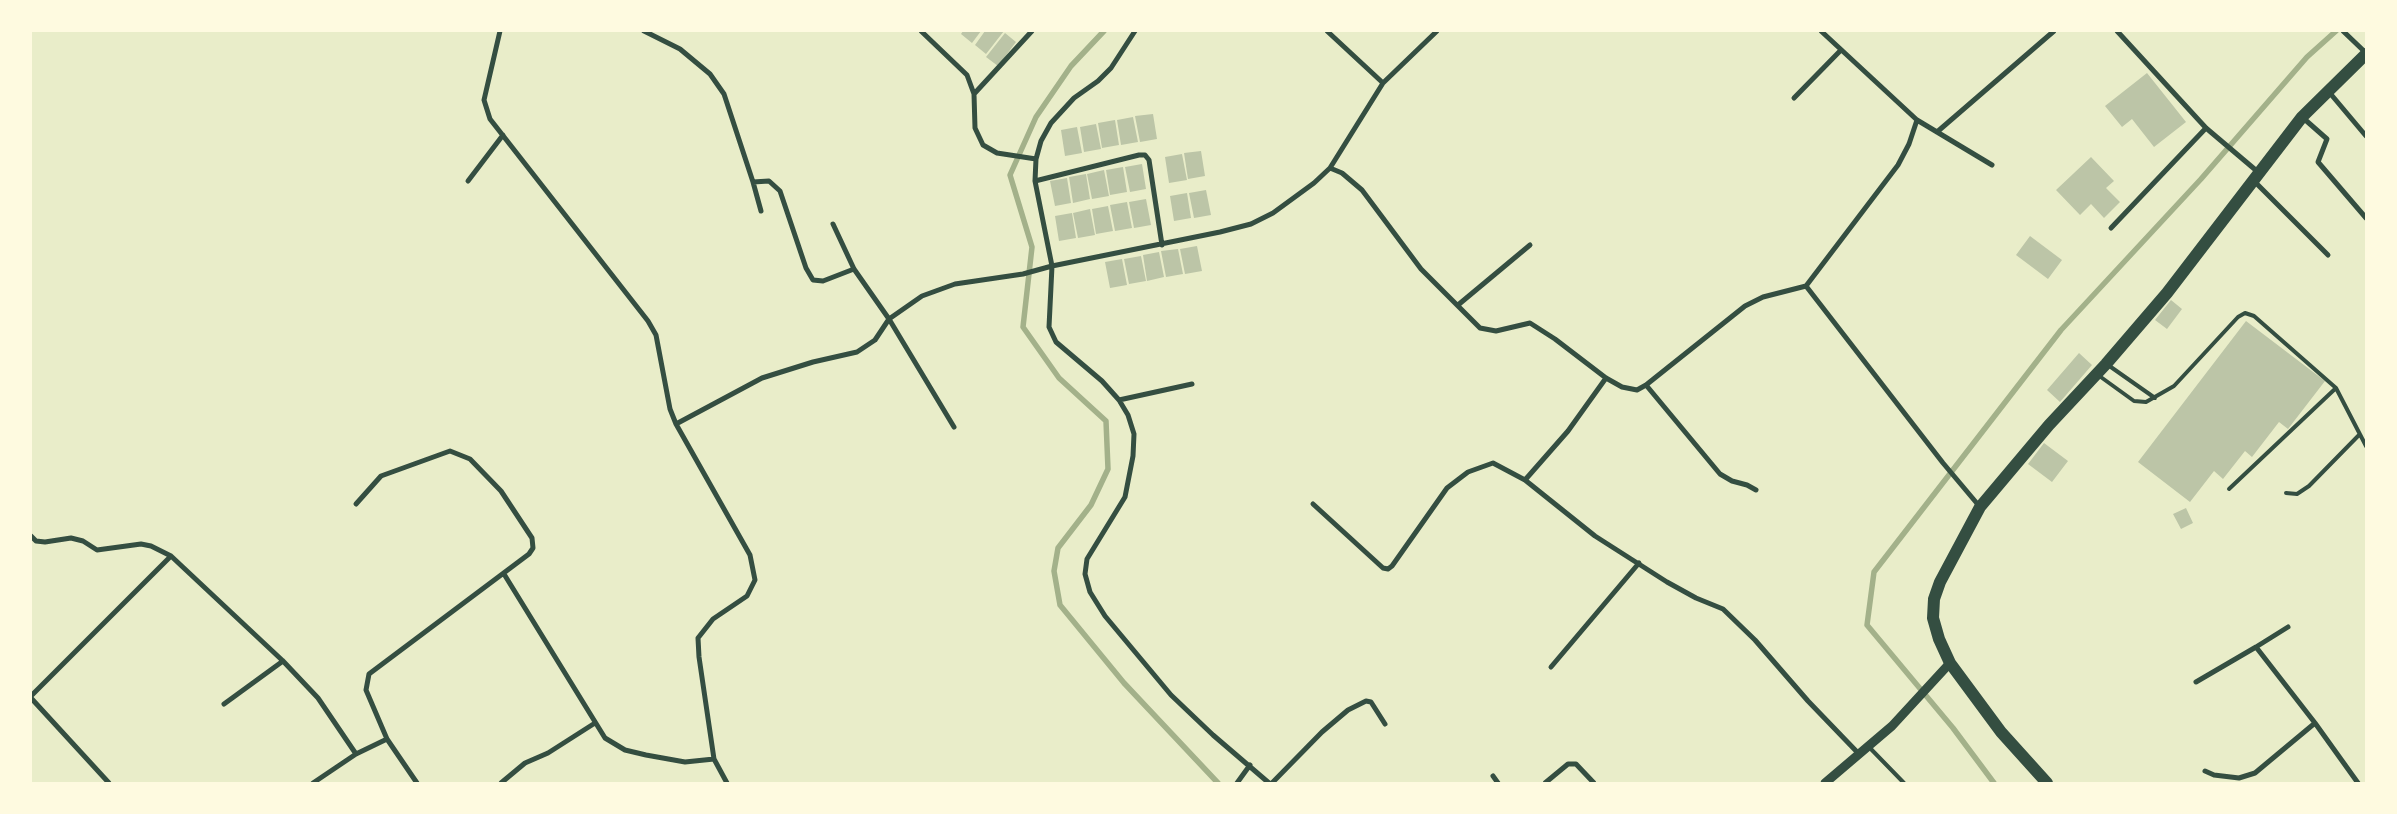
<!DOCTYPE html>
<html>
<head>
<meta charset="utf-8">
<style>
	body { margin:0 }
	#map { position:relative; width:2397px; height:814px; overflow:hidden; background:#e9edc9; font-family:Karla,sans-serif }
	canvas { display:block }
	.frame { position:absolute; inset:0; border:32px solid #fefae0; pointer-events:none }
</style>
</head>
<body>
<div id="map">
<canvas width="2397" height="814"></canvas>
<div class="frame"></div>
</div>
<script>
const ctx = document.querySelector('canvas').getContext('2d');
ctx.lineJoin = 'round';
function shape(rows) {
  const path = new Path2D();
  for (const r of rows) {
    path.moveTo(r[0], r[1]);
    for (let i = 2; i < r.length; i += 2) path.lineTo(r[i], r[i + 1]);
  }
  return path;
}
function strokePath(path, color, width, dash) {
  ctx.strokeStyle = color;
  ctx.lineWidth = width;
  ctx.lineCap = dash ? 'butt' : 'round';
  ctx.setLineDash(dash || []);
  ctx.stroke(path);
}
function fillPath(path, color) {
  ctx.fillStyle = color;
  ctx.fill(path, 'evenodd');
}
const stream = shape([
	[1104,31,1071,66,1036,117,1010,175,1032,247,1023,327,1059,378,1106,421,1108,469,1091,505,1058,548,1054,571,1060,605,1124,683,1218,783],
	[1994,783,1953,728,1867,625,1874,572,2061,330,2201,179,2307,57,2336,31]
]);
const building = shape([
	[963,31,981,31,972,43,961,34],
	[985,31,1004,31,986,54,975,45],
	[1005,33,1016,42,998,66,986,57],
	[2147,73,2186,122,2154,147,2132,119,2122,127,2105,106],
	[1153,114,1157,139,1140,142,1135,116],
	[1133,117,1138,142,1121,145,1117,120],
	[1115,120,1119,145,1102,148,1098,123],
	[1096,124,1101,149,1084,152,1080,127],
	[1077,127,1082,153,1065,156,1061,130],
	[1201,151,1205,176,1188,179,1184,153],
	[1182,154,1187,180,1169,183,1165,157],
	[2091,157,2114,181,2106,188,2120,202,2104,218,2091,204,2080,215,2056,190],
	[1142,164,1146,189,1130,192,1125,167],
	[1123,167,1127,192,1110,195,1106,170],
	[1104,170,1109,196,1092,199,1087,174],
	[1086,174,1090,199,1073,203,1069,177],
	[1067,178,1071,203,1055,206,1050,181],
	[1206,190,1211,215,1194,218,1189,193],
	[1187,193,1191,218,1174,221,1170,196],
	[1146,199,1151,225,1134,228,1129,202],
	[1127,202,1132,228,1115,231,1110,205],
	[1108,206,1113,231,1096,234,1092,209],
	[1090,209,1095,235,1078,238,1073,213],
	[1072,213,1076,238,1059,241,1055,216],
	[2030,236,2062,260,2048,279,2016,255],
	[1197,246,1202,271,1185,274,1180,249],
	[1178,249,1183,274,1166,277,1161,251],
	[1159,252,1164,277,1147,281,1143,255],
	[1141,256,1146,281,1129,284,1124,259],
	[1122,259,1127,285,1110,288,1105,262],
	[2171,300,2182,309,2167,329,2155,320],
	[2246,321,2325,381,2288,429,2279,422,2252,457,2245,451,2223,479,2214,471,2190,502,2138,462],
	[2079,353,2092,365,2060,402,2047,390],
	[2044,443,2068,461,2052,482,2028,464],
	[2186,508,2193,523,2181,529,2173,514]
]);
const service = shape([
	[2108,365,2155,398],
	[2098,375,2134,401,2146,402,2174,386,2238,317,2245,313,2254,316,2336,388,2366,446],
	[2229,489,2336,388],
	[2286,493,2297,494,2309,486,2359,435],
	[1869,747,1904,783]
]);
const minor = shape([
	[500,31,484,100,490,119,648,321,656,335,670,409,676,424,750,555,755,580,747,596,713,619,698,638,699,657,714,759,727,783],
	[644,31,680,49,710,74,724,94,753,182,761,211],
	[921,31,967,75,974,94,975,128,983,145,997,153,1036,159],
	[1135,31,1111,68,1098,81,1074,98,1051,123,1041,141,1036,159,1035,181,1052,266,1049,327,1056,342,1102,381,1119,400,1128,415,1134,434,1133,456,1125,497,1087,559,1085,574,1090,592,1105,616,1171,695,1213,735,1269,783],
	[1821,31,1917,120,1992,165],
	[2117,31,2206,128,2258,172],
	[2343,31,2366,53],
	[1383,83,1437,31],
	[2329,92,2366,136],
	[974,94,1032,31],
	[1794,98,1841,50],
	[2302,117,2327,139,2318,162,2366,218],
	[1937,132,2054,31],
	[1330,168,1342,173,1362,190,1421,269,1480,328,1496,331,1530,323,1555,339,1606,378,1622,387,1637,390,1646,385,1745,306,1763,297,1806,286,1898,165,1909,144,1917,120],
	[468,181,503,135],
	[1035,181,1139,155,1145,155,1149,160,1162,245],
	[2254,181,2328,255],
	[753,182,769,181,780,191,806,268,813,280,823,281,854,269],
	[833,224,854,269,889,319,954,427],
	[2111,228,2206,128],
	[1806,286,1943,463,1980,507],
	[1458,305,1530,245],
	[1606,378,1568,431,1525,480,1595,536,1667,582,1696,598,1723,609,1755,640,1808,701,1859,754],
	[1646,385,1720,474,1732,481,1747,485,1756,490],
	[1119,400,1192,384],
	[676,424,762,378,813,362,857,352,875,340,889,319,922,296,955,284,1023,274,1052,266,1220,232,1251,224,1273,213,1314,183,1330,168,1383,83,1327,31],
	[356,504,381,476,450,451,470,459,501,491,532,538,533,548,529,554,369,674,366,690,387,739,417,783],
	[1313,504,1383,568,1388,569,1392,566,1447,488,1468,472,1493,463,1525,480],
	[31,536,36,541,45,542,71,538,83,541,97,550,141,544,151,546,171,556,283,661,318,698,356,754],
	[504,574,605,738,625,750,646,755,685,762,714,759],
	[2256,647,2288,627],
	[1551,667,1639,563],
	[2196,682,2256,647,2315,723,2358,783],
	[31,696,171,556],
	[31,698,109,783],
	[224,704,283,661],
	[2205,771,2214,775,2239,778,2255,773,2315,723],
	[1493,776,1498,783],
	[313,783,356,754,387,739],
	[501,783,525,763,548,753,595,723],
	[1237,783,1250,765],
	[1272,783,1322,732,1348,710,1366,701,1371,702,1385,724],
	[1545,783,1568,764,1576,764,1594,783]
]);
const tertiary = shape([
	[1825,783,1892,726,1950,663]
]);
const primary = shape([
	[2047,783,2001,732,1950,663,1939,639,1933,618,1934,599,1940,582,1980,507,2049,425,2106,364,2167,293,2302,117,2366,54]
]);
strokePath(stream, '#a3b18a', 5.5);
fillPath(building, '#bcc5a7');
strokePath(service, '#344e41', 4);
strokePath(minor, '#344e41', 5);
strokePath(tertiary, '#344e41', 9);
strokePath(primary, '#344e41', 12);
</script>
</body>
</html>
